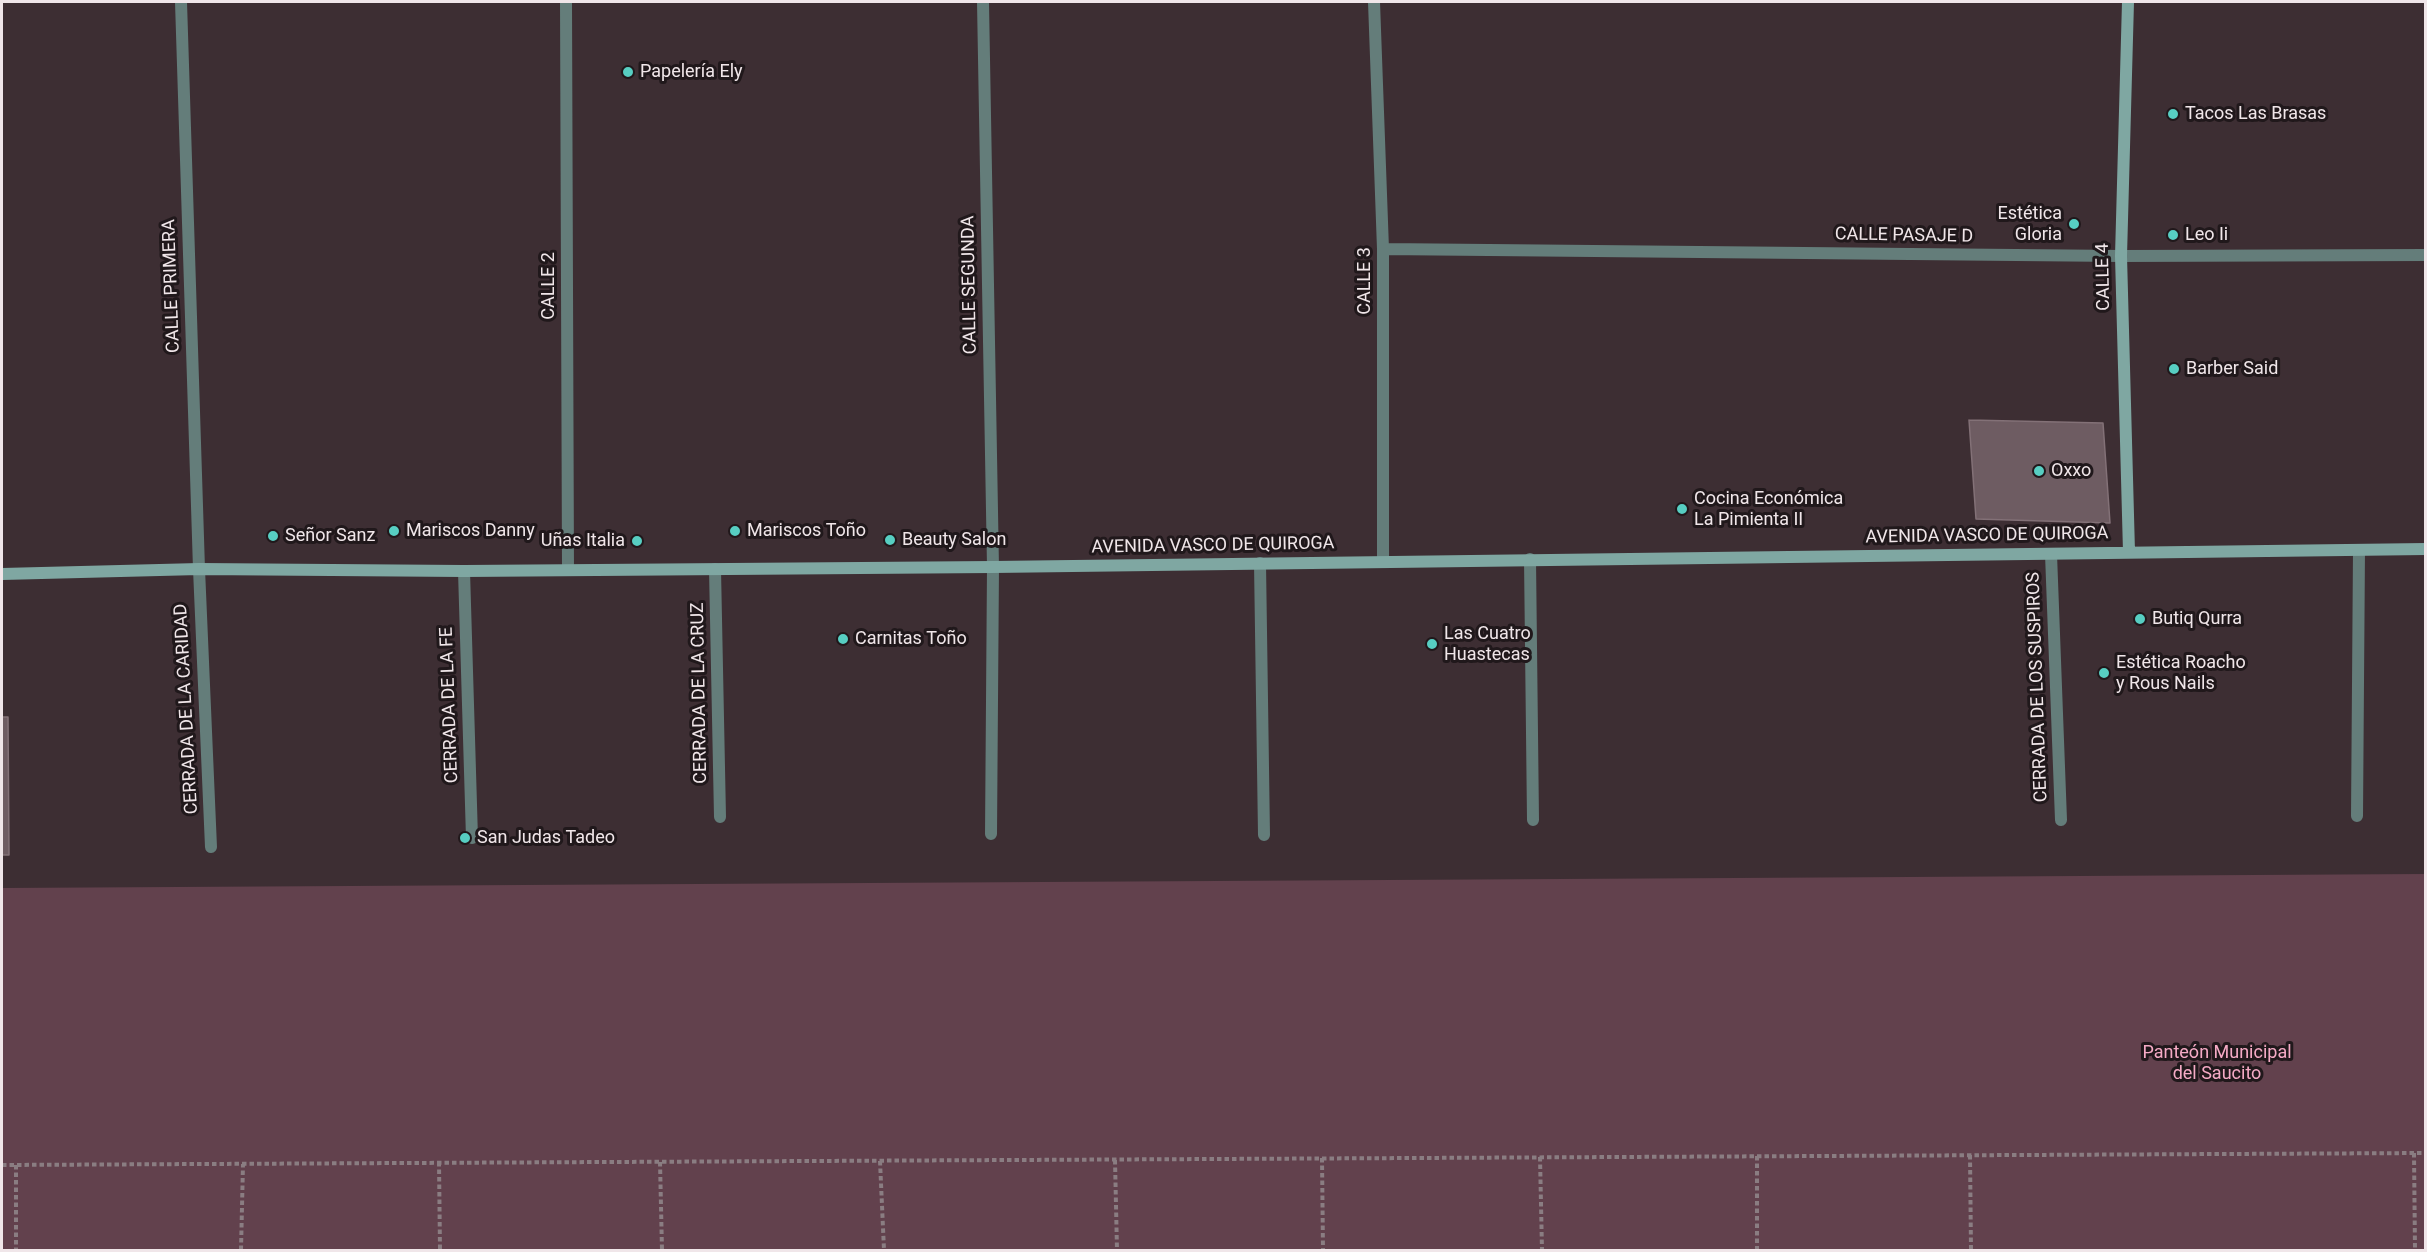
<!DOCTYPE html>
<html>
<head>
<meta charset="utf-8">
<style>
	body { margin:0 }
	#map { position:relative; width:2427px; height:1252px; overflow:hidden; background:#3d2e33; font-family:Roboto,sans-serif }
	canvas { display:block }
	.frame { position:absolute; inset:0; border:3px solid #f0e6e9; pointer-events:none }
</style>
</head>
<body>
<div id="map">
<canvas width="2427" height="1252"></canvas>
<div class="frame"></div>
</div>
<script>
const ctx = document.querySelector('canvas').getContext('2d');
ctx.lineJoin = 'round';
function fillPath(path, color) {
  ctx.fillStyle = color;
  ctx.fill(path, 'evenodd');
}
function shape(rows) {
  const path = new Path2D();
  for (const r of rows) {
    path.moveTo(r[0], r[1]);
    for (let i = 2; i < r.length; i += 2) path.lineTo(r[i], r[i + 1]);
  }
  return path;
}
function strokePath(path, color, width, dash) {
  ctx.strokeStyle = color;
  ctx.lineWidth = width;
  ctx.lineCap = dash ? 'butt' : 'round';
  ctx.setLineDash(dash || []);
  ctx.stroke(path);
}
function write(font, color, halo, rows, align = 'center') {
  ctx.font = font + ' Roboto,sans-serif';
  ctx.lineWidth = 6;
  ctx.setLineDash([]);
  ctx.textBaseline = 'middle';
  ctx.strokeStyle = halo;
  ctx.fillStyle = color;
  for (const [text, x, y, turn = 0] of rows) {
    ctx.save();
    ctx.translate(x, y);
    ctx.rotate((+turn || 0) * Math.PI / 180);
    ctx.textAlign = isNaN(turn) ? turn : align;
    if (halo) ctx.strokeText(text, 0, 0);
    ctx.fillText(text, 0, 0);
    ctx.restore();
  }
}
const green = shape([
	[2425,874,2425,1250,2,1250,2,888]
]);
const building = shape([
	[1969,420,2103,423,2110,523,1976,519,1969,420],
	[2,717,8,717,9,855,2,855,2,717]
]);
const path = shape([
	[2414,1153,2415,1250],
	[1970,1155,1971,1250],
	[1757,1156,1757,1250],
	[1540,1157,1542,1250],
	[1322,1158,1323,1250],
	[1115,1160,1117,1250],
	[880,1161,884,1250],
	[439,1162,440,1250],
	[660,1162,662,1250],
	[2,1165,2426,1153],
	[16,1165,16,1250],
	[241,1250,243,1164]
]);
const street = shape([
	[181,2,199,569,211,847],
	[566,2,568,570],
	[983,2,993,567,991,834],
	[1374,2,1383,249,1383,561],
	[1383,249,2121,256,2426,255],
	[2051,554,2061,820],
	[1530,559,1533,820],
	[1260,563,1264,835],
	[715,569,720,817],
	[464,571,472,838],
	[2357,816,2359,550]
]);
const secondary = shape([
	[2128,2,2121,256,2129,552],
	[2,574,199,569,464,571,993,567,2426,549]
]);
const markers = [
	[628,72,6,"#57cec2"],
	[2173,114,6,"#57cec2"],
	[2074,224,6,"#57cec2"],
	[2173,235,6,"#57cec2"],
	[2174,369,6,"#57cec2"],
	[2039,471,6,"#57cec2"],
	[1682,509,6,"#57cec2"],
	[394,531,6,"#57cec2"],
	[735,531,6,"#57cec2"],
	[273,536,6,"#57cec2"],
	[890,540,6,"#57cec2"],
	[637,541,6,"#57cec2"],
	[2140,619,6,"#57cec2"],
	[843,639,6,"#57cec2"],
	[1432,644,6,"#57cec2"],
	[2104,673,6,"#57cec2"],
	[465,838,6,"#57cec2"]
];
const poiNames = [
	["Papelería Ely",640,72],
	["Tacos Las Brasas",2185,114],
	["Estética",2062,214,"right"],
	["Gloria",2062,235,"right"],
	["Leo Ii",2185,235],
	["Barber Said",2186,369],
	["Oxxo",2051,471],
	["Cocina Económica",1694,499],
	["La Pimienta II",1694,520],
	["Mariscos Danny",406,531],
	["Mariscos Toño",747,531],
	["Señor Sanz",285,536],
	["Beauty Salon",902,540],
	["Uñas Italia",625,541,"right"],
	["Butiq Qurra",2152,619],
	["Las Cuatro",1444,634],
	["Huastecas",1444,655],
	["Carnitas Toño",855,639],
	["Estética Roacho",2116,663],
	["y Rous Nails",2116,684],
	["San Judas Tadeo",477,838]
];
const streetNames = [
	["CALLE PASAJE D",1904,236,1],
	["CALLE 4",2104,277,-91],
	["CALLE 3",1365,281,-90],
	["CALLE SEGUNDA",970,285,-91],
	["CALLE PRIMERA",172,286,-92],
	["CALLE 2",549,286,-90],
	["AVENIDA VASCO DE QUIROGA",1987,536,-1],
	["AVENIDA VASCO DE QUIROGA",1213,546,-1],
	["CERRADA DE LOS SUSPIROS",2038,687,-92],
	["CERRADA DE LA CRUZ",700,693,-91],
	["CERRADA DE LA FE",450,705,-92],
	["CERRADA DE LA CARIDAD",187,709,-93]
];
const parkNames = [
	["Panteón Municipal",2217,1053],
	["del Saucito",2217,1074]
];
fillPath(green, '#62414d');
fillPath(building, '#6e5c62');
strokePath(building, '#837177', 1.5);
strokePath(path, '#8a7d82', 4, [4.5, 3]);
strokePath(street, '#647d7a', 12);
strokePath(secondary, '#7fa7a2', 12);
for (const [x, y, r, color] of markers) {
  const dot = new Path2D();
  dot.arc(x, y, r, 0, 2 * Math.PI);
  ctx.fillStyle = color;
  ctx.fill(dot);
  strokePath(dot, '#20181b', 2);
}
write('18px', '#f0e6e9', '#20181b', poiNames, 'left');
write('18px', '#f0e6e9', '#20181b', streetNames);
write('18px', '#f5aac5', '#20181b', parkNames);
</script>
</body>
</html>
